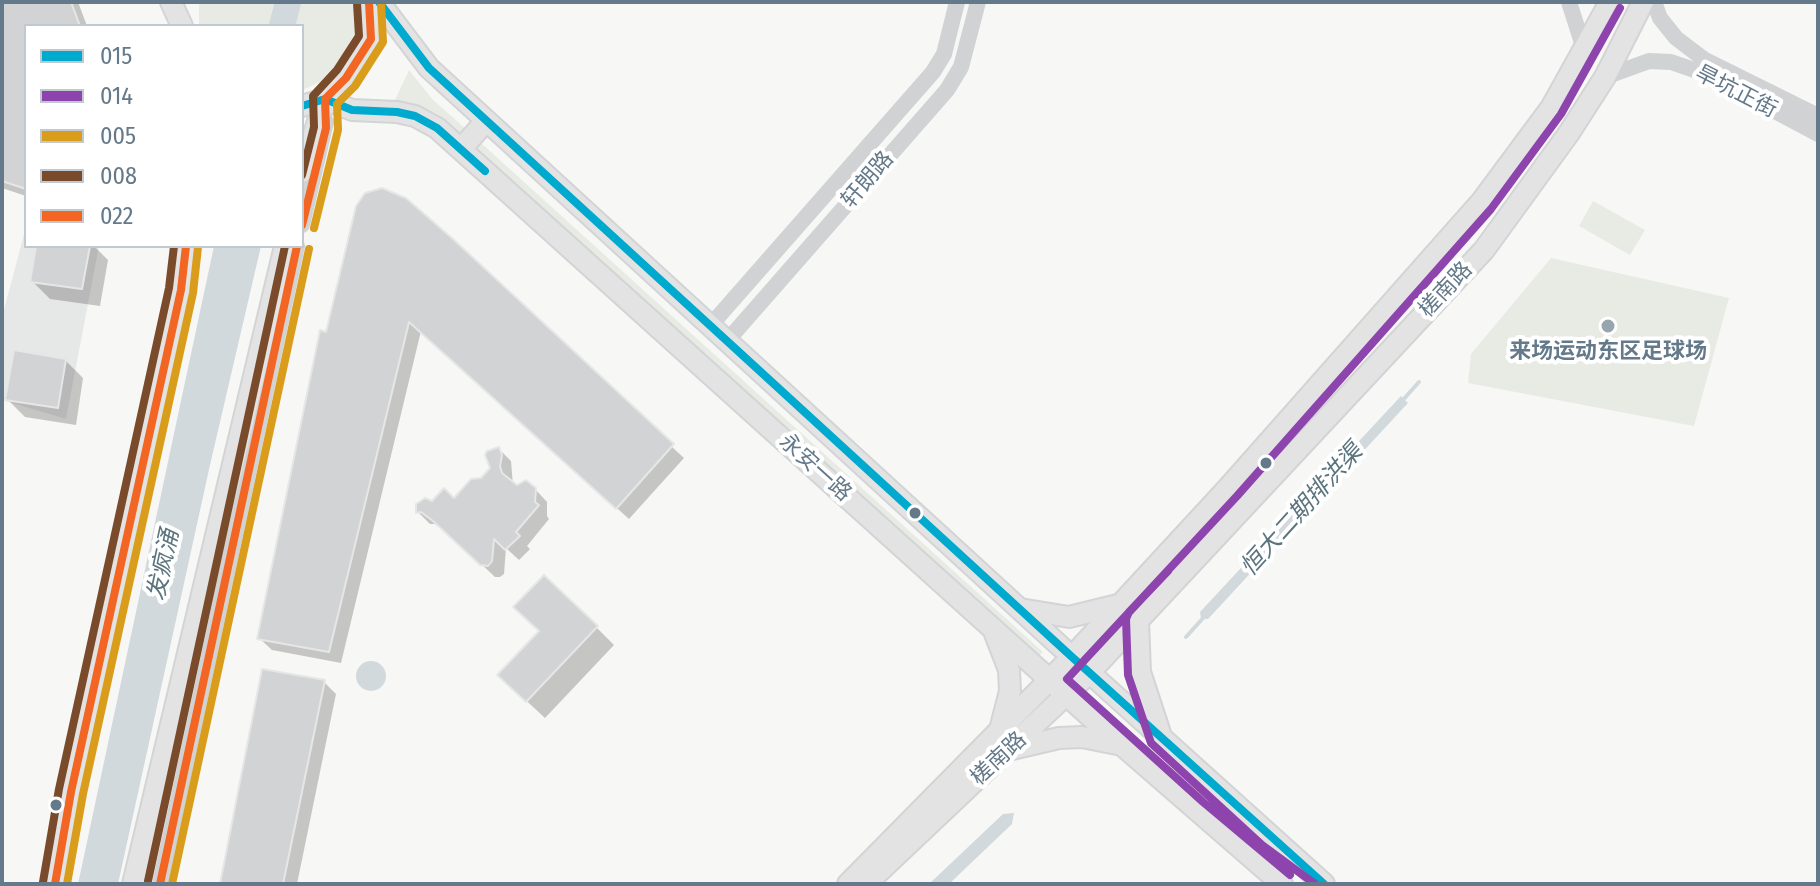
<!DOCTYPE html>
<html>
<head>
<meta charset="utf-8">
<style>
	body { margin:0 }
	#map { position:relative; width:1820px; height:886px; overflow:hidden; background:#f7f7f6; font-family:"Fira Sans Condensed",sans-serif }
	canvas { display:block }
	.frame { position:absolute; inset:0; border:4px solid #647989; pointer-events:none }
	.legend { position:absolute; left:24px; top:24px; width:280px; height:224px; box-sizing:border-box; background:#fff; border:2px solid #c1c9d0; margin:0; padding:10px 14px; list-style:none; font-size:24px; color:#647989 }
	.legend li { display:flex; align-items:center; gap:16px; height:40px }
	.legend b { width:40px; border:2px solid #c1c9d0 }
</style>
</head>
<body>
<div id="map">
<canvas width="1820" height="886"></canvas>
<div class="frame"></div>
<ul class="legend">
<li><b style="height:10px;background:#00a9ce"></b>015</li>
<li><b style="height:10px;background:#8e44ad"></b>014</li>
<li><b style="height:10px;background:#da9d1b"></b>005</li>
<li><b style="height:10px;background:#7a4b2a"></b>008</li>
<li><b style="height:10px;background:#f26522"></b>022</li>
</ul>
</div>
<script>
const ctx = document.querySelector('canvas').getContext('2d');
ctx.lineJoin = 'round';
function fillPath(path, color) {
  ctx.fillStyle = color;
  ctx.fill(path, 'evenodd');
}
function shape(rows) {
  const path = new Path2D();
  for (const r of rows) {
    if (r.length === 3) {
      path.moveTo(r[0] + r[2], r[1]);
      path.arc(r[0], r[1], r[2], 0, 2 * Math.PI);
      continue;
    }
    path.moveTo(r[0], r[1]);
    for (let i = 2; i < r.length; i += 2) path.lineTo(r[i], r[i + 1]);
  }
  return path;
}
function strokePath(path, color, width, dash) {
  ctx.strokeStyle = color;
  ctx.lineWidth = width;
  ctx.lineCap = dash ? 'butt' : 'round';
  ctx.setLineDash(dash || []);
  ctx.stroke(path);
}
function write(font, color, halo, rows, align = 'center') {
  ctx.font = font + ' "Fira Sans Condensed","Noto Sans SC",sans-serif';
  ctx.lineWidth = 8;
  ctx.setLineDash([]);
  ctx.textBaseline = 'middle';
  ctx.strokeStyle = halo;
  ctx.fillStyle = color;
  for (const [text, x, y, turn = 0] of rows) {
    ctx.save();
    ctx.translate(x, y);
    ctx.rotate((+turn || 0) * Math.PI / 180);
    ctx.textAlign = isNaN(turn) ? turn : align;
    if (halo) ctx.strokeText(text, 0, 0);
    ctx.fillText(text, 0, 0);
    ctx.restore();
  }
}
const built = shape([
	[26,227,26,246,99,246,66,419,2,400,2,317]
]);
const green = shape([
	[199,2,358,2,360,16,355,42,342,64,323,81,302,90,302,26,199,26],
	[409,70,433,100,467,130,461,136,437,114,417,105,395,100],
	[479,142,481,143,1043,652,1036,659,473,148],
	[1593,201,1645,230,1630,255,1579,226],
	[1551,258,1729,298,1694,426,1468,383,1471,354]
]);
const water = shape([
	[214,246,261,246,210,465,118,884,78,884],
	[1401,396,1408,403,1208,619,1201,619,1200,612],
	[371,676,15],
	[1014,813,1012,824,949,884,929,884,1003,814]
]);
const shadow = shape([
	[2,2,78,2,87,26,26,26,26,196,2,188],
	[404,199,684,458,629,519,421,331,341,663,272,650,259,638,327,334],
	[38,246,94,246,108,260,100,306,50,299,32,281],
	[65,360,83,378,76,425,25,417,7,399],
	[499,449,511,461,513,485,535,489,547,502,547,516,549,519,527,546,530,549,519,560,506,548,504,574,500,577,495,577,447,532,435,524,430,524,418,512,432,503,454,500,482,480,492,468],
	[596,627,614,645,545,718,518,693,541,631],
	[324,682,336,694,297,884,222,884]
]);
const stream = shape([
	[1402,401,1419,382],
	[1186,637,1204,617]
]);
const river = shape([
	[282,26,288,2]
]);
const building = shape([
	[2,2,71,2,80,26,26,26,26,189,2,181,2,2],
	[382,188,406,198,453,239,674,444,616,509,409,322,329,652,257,639,320,330,326,332,356,206,365,193,382,188],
	[36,246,90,246,82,289,30,282,36,246],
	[14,350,66,359,58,408,5,400,14,350],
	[499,447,502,455,500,466,502,473,517,485,526,480,536,488,535,502,539,505,516,532,520,536,505,550,494,539,492,561,488,566,480,565,433,521,421,512,416,513,416,504,425,498,432,501,444,488,454,498,471,479,481,478,490,468,485,455,487,451,499,447],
	[544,575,598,626,526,702,497,675,539,631,513,607,544,575],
	[262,669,325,680,283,884,220,884,262,669]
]);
const minor = shape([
	[1569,2,1584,49],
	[1654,2,1660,18,1676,38,1705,60,1818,116],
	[1605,77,1649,61,1671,62,1703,73,1818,134],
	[302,225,326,122],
	[710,326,933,72,944,54,957,2],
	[727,341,947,90,961,67,978,2],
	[160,884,297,246]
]);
const major = shape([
	[171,2,182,26],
	[379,2,429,68,1072,657,1324,884],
	[325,99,352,110,397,112,415,116,437,128,1122,745,1282,884],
	[302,106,325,99,346,78,361,58,371,39,369,2],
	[461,149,486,121],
	[302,172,325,99],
	[1020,609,1069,617,1118,605],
	[1138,620,1140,672,1160,733],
	[995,634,1009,670,1010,691,1001,726],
	[1012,749,1059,738,1082,737,1122,745],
	[55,884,71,792,181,290,186,246],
	[133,884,285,246],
	[848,884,1072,657,1228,488,1482,201,1551,108,1610,2],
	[866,884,1089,673,1484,250,1569,133,1605,77,1643,2]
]);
const bus1 = shape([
	[379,2,429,68,1072,657,1324,884],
	[302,106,325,99,352,110,397,112,415,116,437,128,485,171]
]);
const bus2 = shape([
	[1168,571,1129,612,1126,619,1128,675,1151,743,1262,845,1315,884],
	[1290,875,1203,802,1067,679,1237,496,1491,209,1561,114,1620,8]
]);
const bus3 = shape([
	[314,228,338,130,337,104,355,86,383,42,381,2],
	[67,884,83,794,193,293,198,247],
	[172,884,309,249]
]);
const bus4 = shape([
	[302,175,314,127,313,96,337,70,359,36,357,3],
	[148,881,285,246],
	[43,882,59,789,169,288,174,246]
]);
const bus5 = shape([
	[302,225,326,128,325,99,346,78,371,39,369,2],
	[55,884,71,792,181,290,186,246],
	[160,884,297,246]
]);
const markers = [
	[1608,326,8,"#97a5af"],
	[1266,463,7,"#647989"],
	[915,513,7,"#647989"],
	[56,805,7,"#647989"]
];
const streetNames = [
	["旱坑正街",1736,92,27],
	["轩朗路",868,180,-49],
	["槎南路",1446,290,-47],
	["永安一路",815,468,42],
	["槎南路",999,759,-43]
];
const poiNames = [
	["来场运动东区足球场",1608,352]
];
const waterNames = [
	["恒大二期排洪渠",1302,510,-48],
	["发疯涌",164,565,-78]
];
fillPath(built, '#e6e7e7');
fillPath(green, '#e7ebe4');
fillPath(water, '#d1d9dd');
fillPath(shadow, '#0003');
strokePath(stream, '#d1d9dd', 4);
strokePath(river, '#d1d9dd', 26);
fillPath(building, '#d2d3d4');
strokePath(building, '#e6e6e6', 2);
strokePath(major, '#d3d4d5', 24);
strokePath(minor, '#d1d2d3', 16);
strokePath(major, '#e3e3e4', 20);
strokePath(bus1, '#00a9ce', 8);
strokePath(bus2, '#8e44ad', 8);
strokePath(bus3, '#da9d1b', 8);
strokePath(bus4, '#7a4b2a', 8);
strokePath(bus5, '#f26522', 8);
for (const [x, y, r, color] of markers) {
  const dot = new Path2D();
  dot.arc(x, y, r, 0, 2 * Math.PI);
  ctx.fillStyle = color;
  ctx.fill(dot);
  strokePath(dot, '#fff', 3);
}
write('22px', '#647989', '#fff', streetNames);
write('bold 22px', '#647989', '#fff', poiNames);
write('italic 24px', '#5b747e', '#fff', waterNames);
</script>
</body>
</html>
